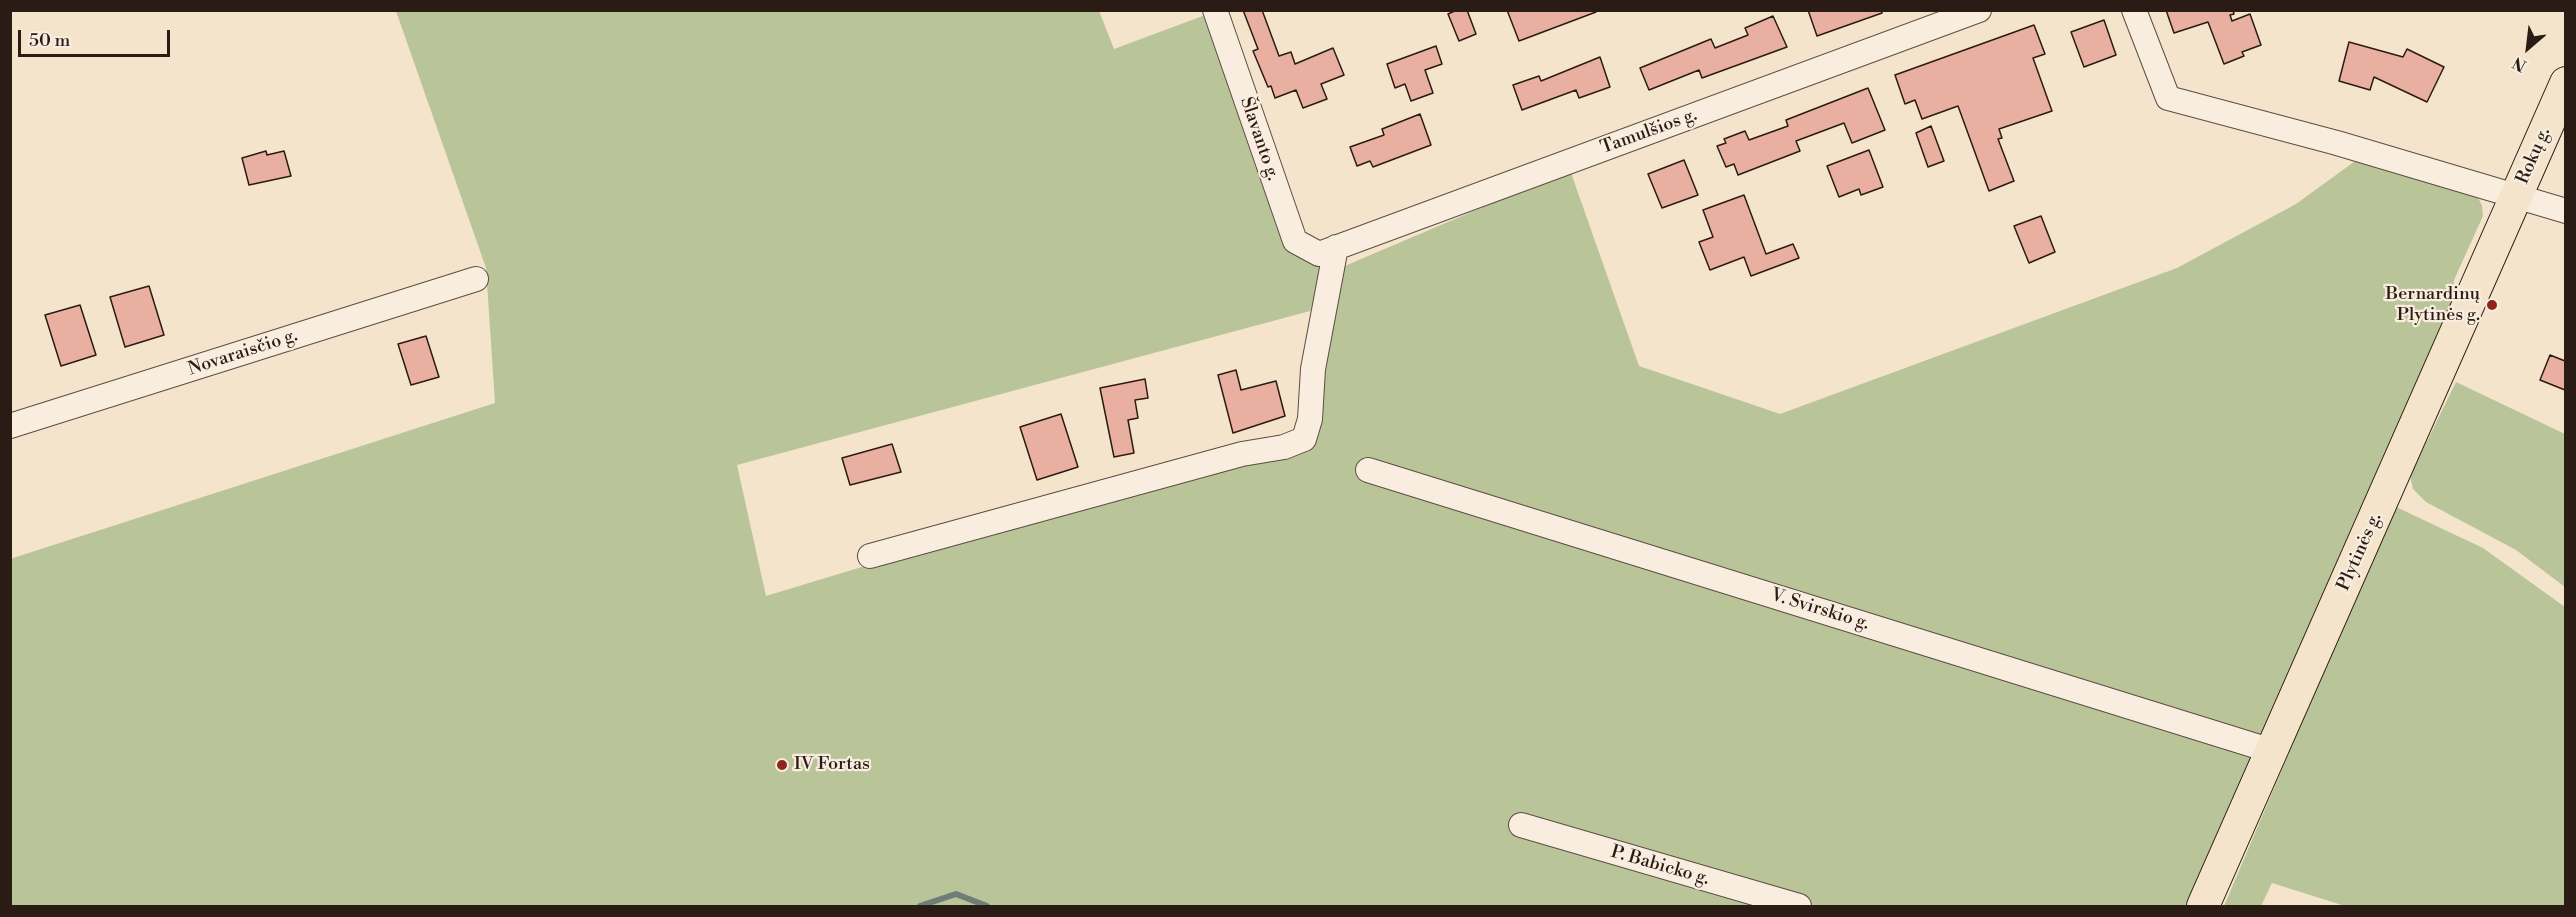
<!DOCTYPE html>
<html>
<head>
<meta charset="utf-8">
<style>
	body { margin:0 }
	#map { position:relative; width:2576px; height:917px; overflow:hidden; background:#f4e4cc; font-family:"Libre Bodoni",serif }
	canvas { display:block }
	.frame { position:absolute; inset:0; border:12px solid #2a1b15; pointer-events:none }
	.north { position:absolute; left:2498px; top:18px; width:60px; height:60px; -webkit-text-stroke:4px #f8edde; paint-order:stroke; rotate:208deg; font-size:16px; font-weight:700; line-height:24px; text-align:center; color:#2a1b15 }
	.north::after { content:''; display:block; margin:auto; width:21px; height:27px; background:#2a1b15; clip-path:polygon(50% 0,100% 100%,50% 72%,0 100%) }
	.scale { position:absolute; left:18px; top:30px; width:152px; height:27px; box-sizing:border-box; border:3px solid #2a1b15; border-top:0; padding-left:8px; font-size:18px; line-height:21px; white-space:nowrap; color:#2a1b15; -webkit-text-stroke:4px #f8edde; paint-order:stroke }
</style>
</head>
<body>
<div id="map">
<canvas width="2576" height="917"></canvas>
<div class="frame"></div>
<div class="north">N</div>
<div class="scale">50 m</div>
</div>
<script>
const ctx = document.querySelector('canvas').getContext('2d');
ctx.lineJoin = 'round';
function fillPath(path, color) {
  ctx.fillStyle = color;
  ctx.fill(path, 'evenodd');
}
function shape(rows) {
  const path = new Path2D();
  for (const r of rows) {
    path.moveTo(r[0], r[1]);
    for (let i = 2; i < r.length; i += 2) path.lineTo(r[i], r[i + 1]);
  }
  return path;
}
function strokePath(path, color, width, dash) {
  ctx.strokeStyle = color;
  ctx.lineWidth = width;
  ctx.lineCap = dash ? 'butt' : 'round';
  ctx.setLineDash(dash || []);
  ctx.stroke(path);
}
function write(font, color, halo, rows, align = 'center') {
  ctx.font = font + ' "Libre Bodoni",serif';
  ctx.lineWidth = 4.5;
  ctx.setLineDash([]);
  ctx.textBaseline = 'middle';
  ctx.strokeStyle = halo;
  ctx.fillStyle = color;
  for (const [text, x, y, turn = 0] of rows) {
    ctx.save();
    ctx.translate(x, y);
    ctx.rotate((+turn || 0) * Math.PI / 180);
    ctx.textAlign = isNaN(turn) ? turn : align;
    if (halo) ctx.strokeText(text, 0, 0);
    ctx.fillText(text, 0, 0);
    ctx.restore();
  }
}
const green = shape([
	[396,11,1099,11,1114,49,1208,14,1286,247,1323,268,1310,311,737,465,766,596,954,539,1302,446,1340,268,1570,170,1639,366,1780,414,2177,268,2296,204,2358,159,2477,195,2482,206,2483,216,2454,280,2453,302,2190,906,11,906,10,559,495,403,486,268],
	[2456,382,2565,434,2565,587,2516,550,2426,502,2413,489,2410,476],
	[2394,506,2483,548,2565,607,2565,906,2345,906,2272,883,2261,906,2224,906]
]);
const stream = shape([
	[920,906,956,894,987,906]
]);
const building = shape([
	[1243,10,1262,10,1279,56,1291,52,1295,64,1333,48,1344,75,1321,84,1327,99,1303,108,1296,90,1275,98,1271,86,1268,87,1253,51,1258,49,1243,10],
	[1457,10,1467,10,1476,34,1459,41,1448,14,1457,10],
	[1507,10,1596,10,1596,12,1519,41,1507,10],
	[1808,10,1882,10,1882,13,1817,36,1808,10],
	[2166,10,2233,10,2234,14,2230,15,2232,21,2250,14,2261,45,2242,52,2244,56,2224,64,2208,22,2174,33,2166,10],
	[1773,16,1787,47,1702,78,1699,70,1649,90,1640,68,1711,39,1715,48,1748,35,1745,28,1773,16],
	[2104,20,2116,55,2084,67,2071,32,2104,20],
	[2034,25,2045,54,2033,58,2052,111,1999,129,2002,138,1998,139,2014,181,1989,191,1958,106,1922,119,1915,100,1905,104,1895,75,2034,25],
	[2349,42,2403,57,2407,49,2444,67,2427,102,2374,77,2370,90,2339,81,2349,42],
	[1436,46,1442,64,1425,70,1433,93,1411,101,1405,84,1395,88,1387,64,1436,46],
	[1600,57,1610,87,1579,98,1576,90,1522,110,1513,85,1539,76,1541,81,1600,57],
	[1868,88,1885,130,1852,143,1844,123,1796,141,1800,151,1738,175,1734,164,1726,167,1717,146,1726,143,1724,139,1745,131,1749,140,1788,126,1786,120,1868,88],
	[1420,114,1431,145,1373,167,1370,161,1357,166,1350,147,1384,135,1382,129,1420,114],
	[1931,126,1944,161,1928,167,1916,133,1931,126],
	[1869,150,1883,187,1861,195,1859,189,1839,197,1827,166,1869,150],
	[266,151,267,155,284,151,291,176,249,185,242,158,266,151],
	[1684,160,1698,195,1662,208,1648,174,1684,160],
	[1744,195,1766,254,1793,244,1799,258,1751,276,1744,257,1710,270,1699,242,1713,237,1703,210,1744,195],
	[2041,216,2055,252,2029,263,2014,226,2041,216],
	[149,286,164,335,125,347,110,297,149,286],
	[80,305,96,355,61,366,45,315,80,305],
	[426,336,439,377,411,385,398,344,426,336],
	[2550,355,2565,361,2565,390,2540,380,2550,355],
	[1236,370,1241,390,1276,381,1285,416,1233,433,1218,375,1236,370],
	[1145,379,1148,398,1135,400,1138,418,1128,420,1134,453,1114,457,1100,388,1145,379],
	[1061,414,1078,467,1037,480,1020,427,1061,414],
	[892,444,901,472,850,485,842,458,892,444]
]);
const minor = shape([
	[1215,10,1295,241,1319,254,1979,10],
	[2134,10,2168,98,2337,143,2566,211],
	[10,426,476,279],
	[1368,470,2272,751],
	[870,556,1242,454,1284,447,1304,439,1310,419,1313,369,1336,247],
	[1521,825,1799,906]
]);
const major = shape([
	[2203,906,2566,83]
]);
const markers = [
	[2492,305,6,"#8f2418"],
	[782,765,6,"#8f2418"]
];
const streetNames = [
	["Tamulšios g.",1649,132,-20],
	["Šlavanto g.",1259,139,71],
	["Rokų g.",2534,156,-67],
	["Novaraisčio g.",243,353,-18],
	["Plytinės g.",2360,552,-66],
	["V. Svirskio g.",1820,610,17],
	["P. Babicko g.",1660,866,16]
];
const poiNames = [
	["Bernardinų",2480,295],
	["Plytinės g.",2480,316],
	["IV Fortas",794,765,"left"]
];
fillPath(green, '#bac499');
strokePath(stream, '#6e7d77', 6);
fillPath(building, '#e9afa0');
strokePath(building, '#2a1b15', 1.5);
strokePath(minor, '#5c4d43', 26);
strokePath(major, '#2a1b15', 34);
strokePath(minor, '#f8edde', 24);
strokePath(major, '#f4e4cc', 32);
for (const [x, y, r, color] of markers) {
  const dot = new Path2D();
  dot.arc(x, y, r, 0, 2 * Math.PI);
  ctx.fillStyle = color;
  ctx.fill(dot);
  strokePath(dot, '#f8edde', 2);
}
write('18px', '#2a1b15', '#f8edde', streetNames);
write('18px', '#2a1b15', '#f8edde', poiNames, 'right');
</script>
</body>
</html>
